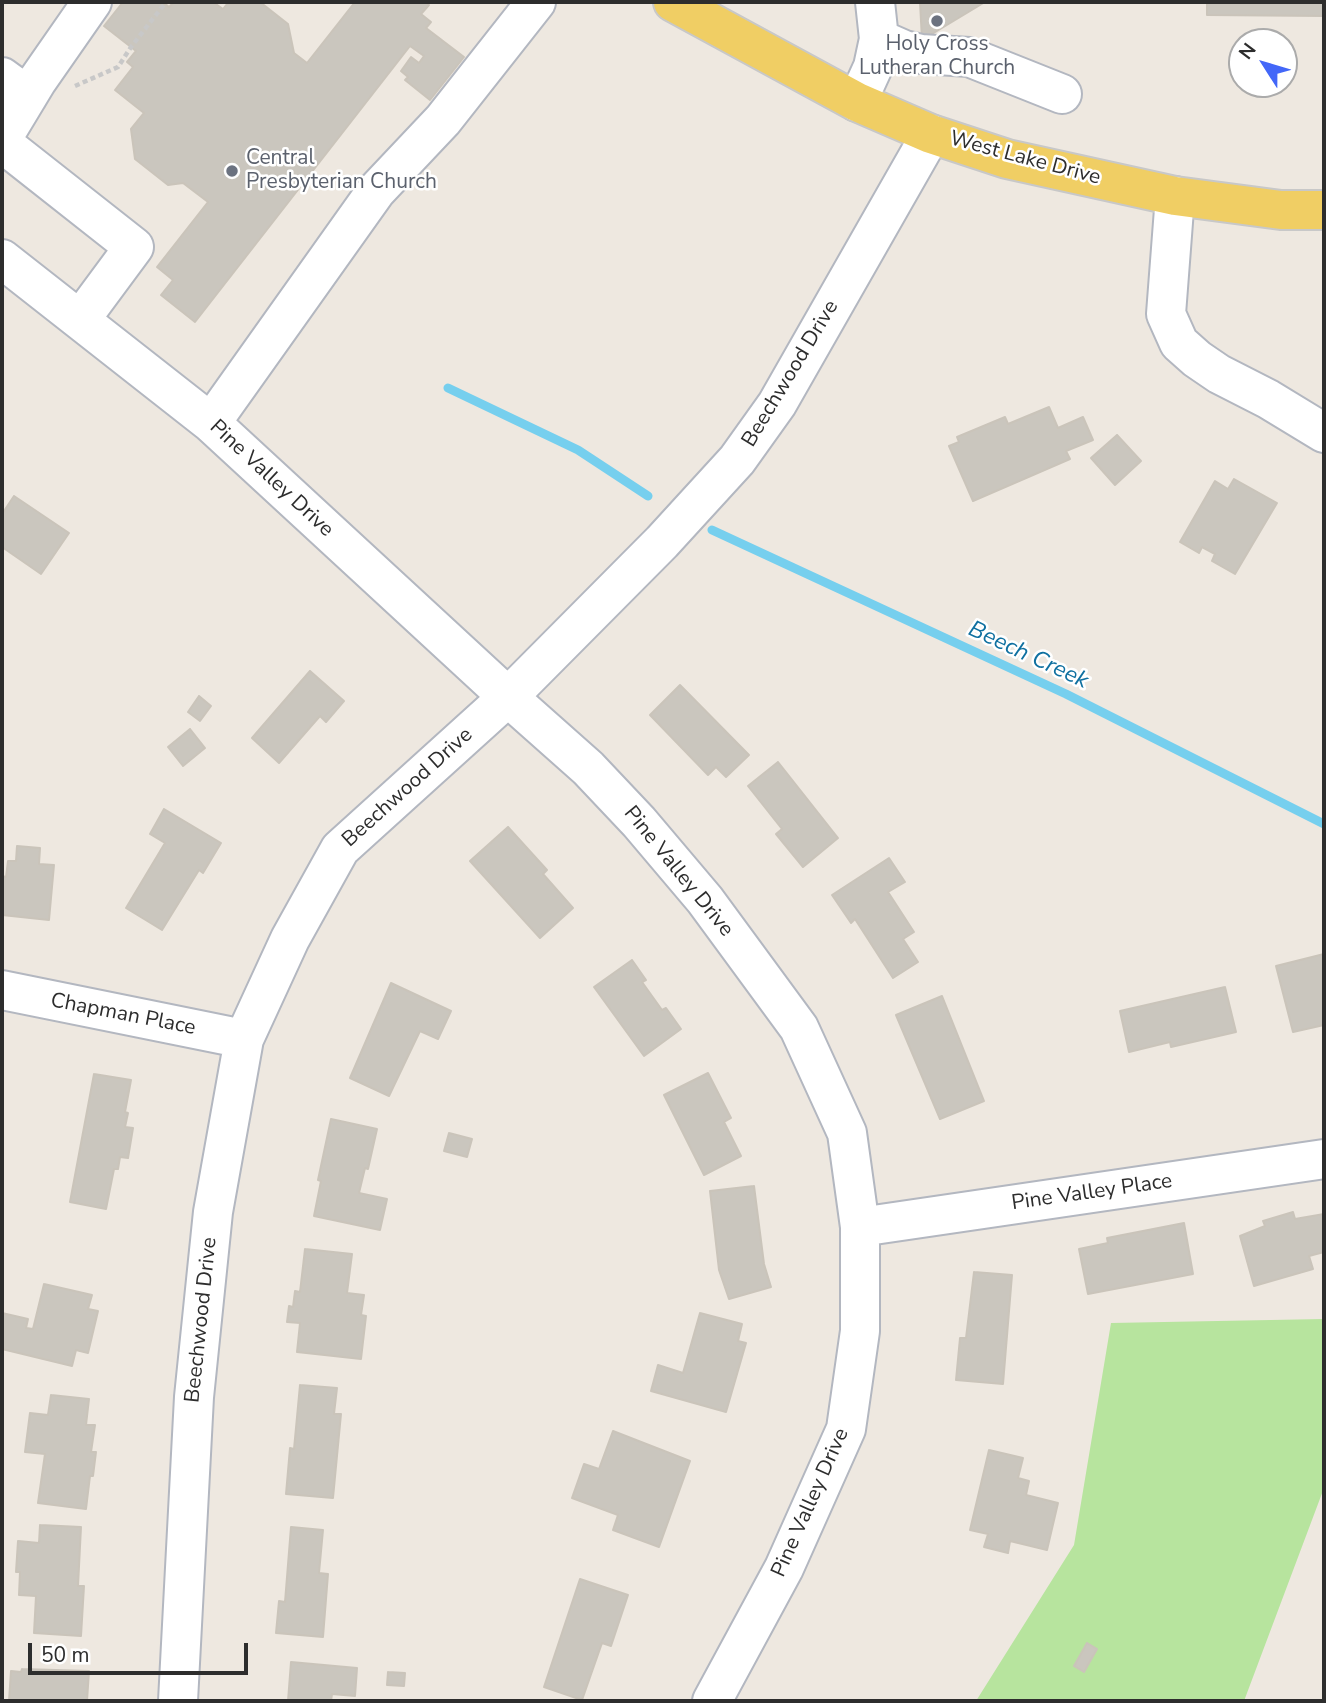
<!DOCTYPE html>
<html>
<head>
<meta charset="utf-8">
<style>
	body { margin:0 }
	#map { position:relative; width:1326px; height:1703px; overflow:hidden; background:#eee8e0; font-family:"Nunito Sans",sans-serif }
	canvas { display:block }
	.frame { position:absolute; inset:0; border:4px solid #2d2d2d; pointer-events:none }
	.north { position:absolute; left:1228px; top:28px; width:70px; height:70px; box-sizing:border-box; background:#fff; border:2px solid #ababab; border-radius:50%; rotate:307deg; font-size:19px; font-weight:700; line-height:28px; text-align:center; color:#2d2d2d }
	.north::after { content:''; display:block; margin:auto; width:24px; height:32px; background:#4367f8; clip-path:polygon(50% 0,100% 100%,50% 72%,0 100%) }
	.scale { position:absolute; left:28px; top:1643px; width:220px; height:32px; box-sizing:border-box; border:4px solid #2d2d2d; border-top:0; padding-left:9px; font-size:21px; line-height:24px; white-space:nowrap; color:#2d2d2d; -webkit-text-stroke:5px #fff; paint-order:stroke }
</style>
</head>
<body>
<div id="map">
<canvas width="1326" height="1703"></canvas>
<div class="frame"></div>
<div class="north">N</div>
<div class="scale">50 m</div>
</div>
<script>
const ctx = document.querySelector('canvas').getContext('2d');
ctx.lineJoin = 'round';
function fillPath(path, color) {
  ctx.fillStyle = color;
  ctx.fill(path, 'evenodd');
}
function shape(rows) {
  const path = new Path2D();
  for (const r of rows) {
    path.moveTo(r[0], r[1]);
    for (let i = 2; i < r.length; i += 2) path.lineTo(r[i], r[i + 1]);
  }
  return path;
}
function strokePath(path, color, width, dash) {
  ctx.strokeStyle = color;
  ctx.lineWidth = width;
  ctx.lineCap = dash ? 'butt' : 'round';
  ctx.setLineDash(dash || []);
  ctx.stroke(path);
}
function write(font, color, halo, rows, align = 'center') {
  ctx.font = font + ' "Nunito Sans",sans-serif';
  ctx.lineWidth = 5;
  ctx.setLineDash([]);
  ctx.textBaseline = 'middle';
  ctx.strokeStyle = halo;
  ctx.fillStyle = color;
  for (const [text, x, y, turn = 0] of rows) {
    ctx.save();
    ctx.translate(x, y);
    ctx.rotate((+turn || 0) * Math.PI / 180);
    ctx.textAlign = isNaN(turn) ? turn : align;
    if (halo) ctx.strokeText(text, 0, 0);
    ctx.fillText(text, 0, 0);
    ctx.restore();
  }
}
const green = shape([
	[1324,1319,1324,1488,1244,1701,976,1701,1074,1545,1111,1323]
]);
const stream = shape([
	[448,388,578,450,648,496],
	[712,530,1066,694,1324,824]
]);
const building = shape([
	[123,2,163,2,169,7,174,2,213,2,223,9,227,4,260,2,288,24,294,53,307,63,355,2,425,2,429,5,421,14,431,22,426,28,464,57,430,100,405,80,408,77,401,71,411,57,419,63,424,56,410,46,195,322,161,295,173,280,157,267,208,202,183,183,168,185,135,159,131,129,144,113,115,90,133,67,127,62,136,51,104,26,123,2],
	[920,2,985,2,922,40,920,2],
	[1207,2,1324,2,1324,16,1207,15,1207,2],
	[1049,407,1058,428,1083,417,1093,440,1066,451,1070,459,973,501,949,446,959,442,957,437,1005,417,1008,424,1049,407],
	[1117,435,1141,461,1115,485,1091,458,1117,435],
	[1234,479,1277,503,1235,574,1212,561,1215,554,1202,547,1199,553,1180,542,1215,481,1228,489,1234,479],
	[14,496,69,533,41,574,2,547,2,514,14,496],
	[310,671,344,701,326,722,320,716,279,763,252,738,310,671],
	[680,685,749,755,726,777,716,767,708,775,650,715,680,685],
	[199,696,211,706,200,721,188,712,199,696],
	[190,729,205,748,183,766,168,747,190,729],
	[778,762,838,838,803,867,776,834,782,829,748,786,778,762],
	[164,809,221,843,203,873,199,870,162,930,126,908,165,843,150,834,164,809],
	[508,827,547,870,543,874,573,908,540,938,470,861,508,827],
	[17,846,40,848,39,864,54,865,49,920,2,915,2,876,6,877,8,861,16,861,17,846],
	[889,858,905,882,888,892,914,932,903,939,918,962,893,978,855,919,851,923,832,895,889,858],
	[1324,954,1324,1025,1293,1032,1276,966,1324,954],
	[632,960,646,980,642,982,662,1010,666,1008,681,1029,644,1056,594,987,632,960],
	[391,983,451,1011,438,1039,420,1031,389,1096,350,1078,391,983],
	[1225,987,1236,1032,1171,1047,1170,1042,1129,1052,1120,1011,1225,987],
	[942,996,984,1101,940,1119,896,1015,942,996],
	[708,1073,731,1118,724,1122,741,1156,704,1175,664,1095,708,1073],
	[94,1074,131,1080,125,1112,128,1113,125,1127,133,1128,128,1158,120,1157,118,1169,114,1169,106,1209,70,1202,94,1074],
	[331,1119,377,1129,368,1169,365,1168,359,1193,387,1199,380,1230,314,1216,321,1181,318,1180,331,1119],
	[449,1133,472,1139,467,1157,444,1151,449,1133],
	[754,1186,764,1264,771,1287,729,1299,719,1270,710,1191,754,1186],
	[1293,1212,1295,1219,1324,1214,1324,1252,1309,1256,1313,1269,1254,1286,1240,1236,1265,1226,1263,1221,1293,1212],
	[1184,1223,1193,1274,1088,1294,1079,1249,1108,1243,1107,1238,1184,1223],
	[305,1249,352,1254,347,1293,364,1295,361,1315,366,1316,361,1359,297,1352,300,1323,287,1322,289,1306,293,1307,295,1291,300,1292,305,1249],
	[974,1272,1012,1275,1003,1384,956,1380,960,1338,966,1338,974,1272],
	[44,1284,92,1295,88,1309,98,1311,88,1353,76,1350,72,1366,2,1349,2,1313,28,1319,26,1328,33,1329,44,1284],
	[700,1313,742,1324,738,1341,746,1343,726,1412,651,1391,658,1365,683,1373,700,1313],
	[300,1385,337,1388,334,1414,341,1414,333,1498,286,1494,290,1448,294,1449,300,1385],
	[51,1395,89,1399,86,1425,95,1425,91,1452,96,1452,93,1476,90,1476,86,1509,38,1503,45,1454,25,1452,30,1413,48,1415,51,1395],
	[613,1431,690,1461,659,1547,613,1530,618,1515,572,1498,584,1464,599,1469,613,1431],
	[989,1450,1023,1458,1018,1478,1029,1481,1026,1495,1058,1503,1047,1550,1010,1541,1008,1553,984,1547,988,1534,970,1530,989,1450],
	[40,1525,81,1527,78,1586,84,1586,81,1636,34,1633,36,1596,19,1595,20,1572,16,1572,18,1541,39,1543,40,1525],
	[291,1527,323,1530,319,1573,328,1574,323,1637,276,1633,279,1601,285,1602,291,1527],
	[580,1579,628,1595,611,1646,602,1643,582,1700,544,1687,580,1579],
	[1087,1643,1097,1649,1084,1672,1074,1666,1087,1643],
	[291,1662,357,1668,355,1696,332,1694,331,1701,288,1701,291,1662],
	[22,1669,89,1671,87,1701,9,1701,11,1671,21,1672,22,1669],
	[388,1672,405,1673,404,1686,387,1685,388,1672]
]);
const path = shape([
	[75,86,118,67,131,47,166,2]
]);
const minor = shape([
	[879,39,904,50,921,54,969,57,1062,94],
	[2,77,28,96],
	[857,102,873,67,879,39,875,2],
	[2,139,37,81,92,2],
	[2,143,134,247,80,320],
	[1175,196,1166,314,1179,343,1197,359,1219,374,1268,399,1324,433],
	[2,259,211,423,508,697,588,768,639,822,705,900,799,1028,847,1133,860,1227,860,1331,846,1429,784,1568,712,1701],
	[211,423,376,191,443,120,536,2],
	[2,990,244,1039],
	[860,1227,1324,1159],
	[178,1701,194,1397,213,1212,244,1039,290,939,340,849,508,697,662,542,737,460,777,404,931,134]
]);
const major = shape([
	[673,2,857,102,931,134,1007,159,1175,196,1281,210,1324,210]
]);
const markers = [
	[937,21,7,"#6b7280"],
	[232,171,7,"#6b7280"]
];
const worshipNames = [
	["Holy Cross",937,45],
	["Lutheran Church",937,69],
	["Central",246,159,"left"],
	["Presbyterian Church",246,183,"left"]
];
const streetNames = [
	["West Lake Drive",1025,159,15],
	["Beechwood Drive",791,374,-59],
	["Pine Valley Drive",271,479,43],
	["Beechwood Drive",408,788,-42],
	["Pine Valley Drive",678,872,51],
	["Chapman Place",123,1015,11],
	["Pine Valley Place",1092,1193,-8],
	["Beechwood Drive",202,1320,-84],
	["Pine Valley Drive",811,1503,-66]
];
const waterNames = [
	["Beech Creek",1028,656,25]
];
fillPath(green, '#b7e49e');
strokePath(stream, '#76cfee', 9);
fillPath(building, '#cac6be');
strokePath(building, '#cac4ba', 2);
strokePath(minor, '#b3b7c0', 42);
strokePath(major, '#c8c8c8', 42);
strokePath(path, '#c8c8c8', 4.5, [5, 3.5]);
strokePath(minor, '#fff', 38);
strokePath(major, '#f0ce64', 38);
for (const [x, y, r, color] of markers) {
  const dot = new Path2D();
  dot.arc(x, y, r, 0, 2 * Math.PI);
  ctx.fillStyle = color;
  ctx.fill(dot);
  strokePath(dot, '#fff', 2.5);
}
write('21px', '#5b616d', '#fff', worshipNames);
write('21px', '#2d2d2d', '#fff', streetNames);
write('italic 23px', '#0f70a0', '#fff', waterNames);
</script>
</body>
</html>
